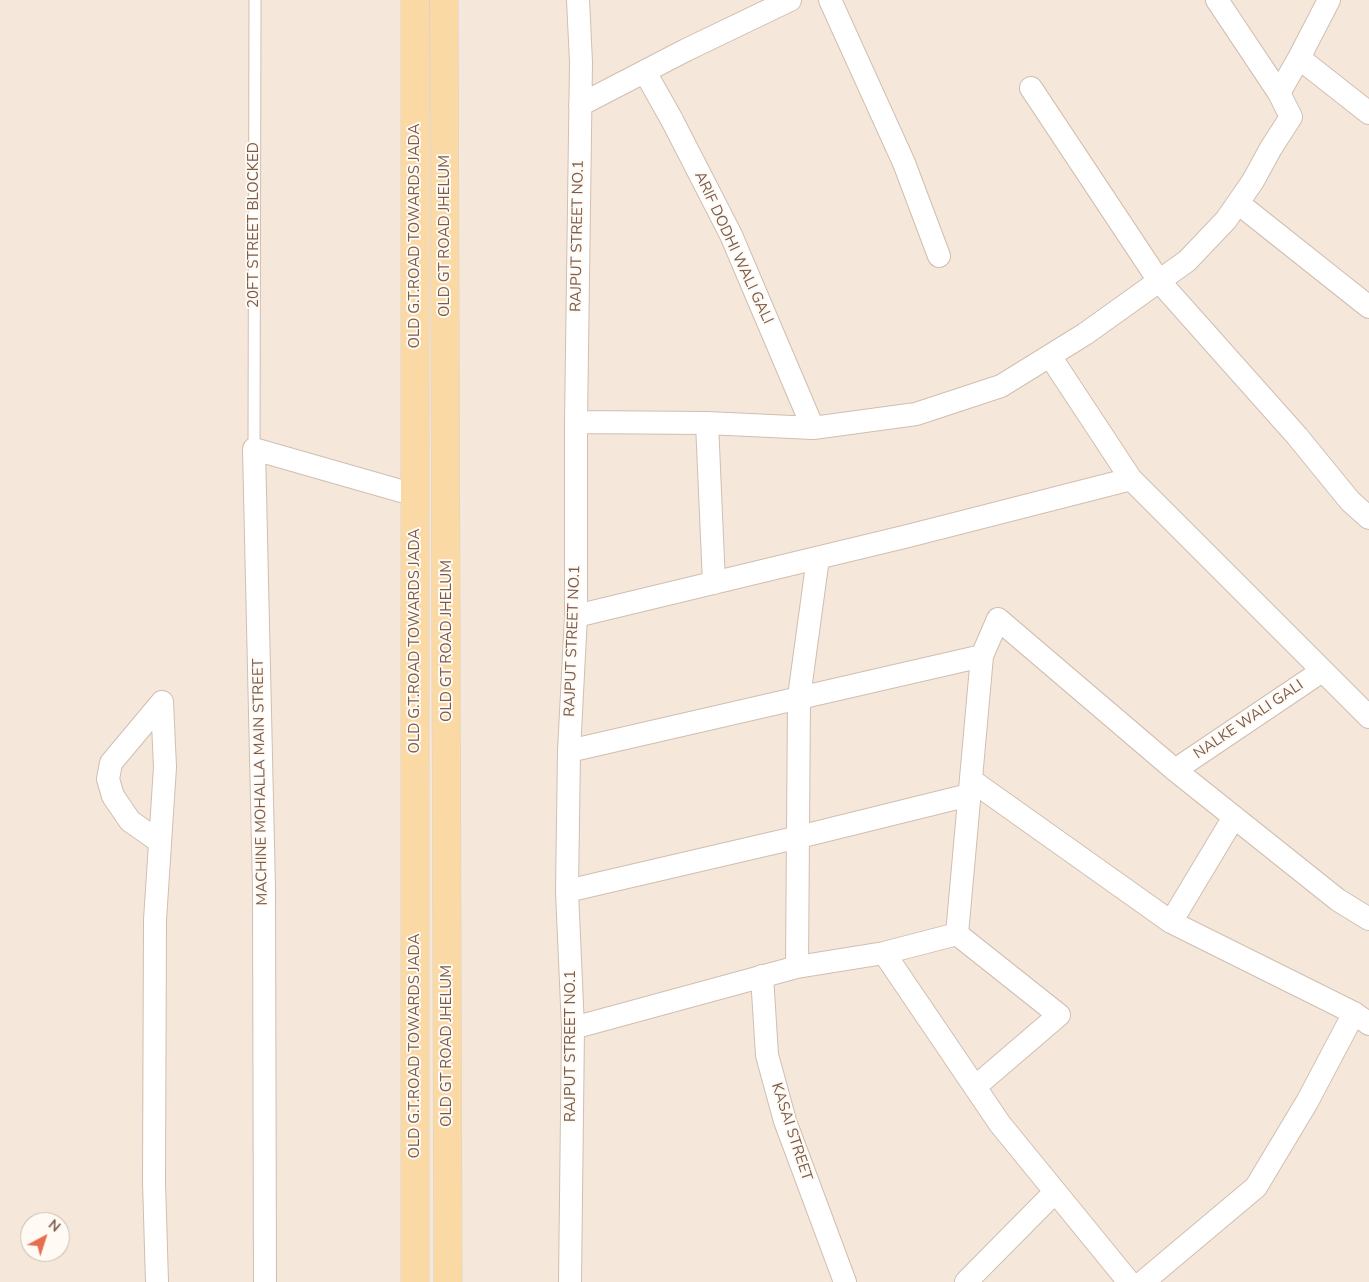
<!DOCTYPE html>
<html>
<head>
<meta charset="utf-8">
<style>
	body { margin:0 }
	#map { position:relative; width:1369px; height:1282px; overflow:hidden; background:#fdf6ec; font-family:"Nunito Sans",sans-serif }
	canvas { display:block }
	.north { position:absolute; left:20px; top:1212px; width:50px; height:50px; box-sizing:border-box; background:#fffaf3; border:1px solid #cabbb1; border-radius:50%; rotate:40deg; font-size:14px; font-weight:700; line-height:20px; text-align:center; color:#7a5c4d }
	.north::after { content:''; display:block; margin:auto; width:18px; height:22px; background:#e76f51; clip-path:polygon(50% 0,100% 100%,50% 72%,0 100%) }
</style>
</head>
<body>
<div id="map">
<canvas width="1369" height="1282"></canvas>
<div class="north">N</div>
</div>
<script>
const ctx = document.querySelector('canvas').getContext('2d');
ctx.lineJoin = 'round';
function fillPath(path, color) {
  ctx.fillStyle = color;
  ctx.fill(path, 'evenodd');
}
function shape(rows) {
  const path = new Path2D();
  for (const r of rows) {
    path.moveTo(r[0], r[1]);
    for (let i = 2; i < r.length; i += 2) path.lineTo(r[i], r[i + 1]);
  }
  return path;
}
function strokePath(path, color, width, dash) {
  ctx.strokeStyle = color;
  ctx.lineWidth = width;
  ctx.lineCap = dash ? 'butt' : 'round';
  ctx.setLineDash(dash || []);
  ctx.stroke(path);
}
function write(font, color, halo, rows, align = 'center') {
  ctx.font = font + ' "Nunito Sans",sans-serif';
  ctx.lineWidth = 4;
  ctx.setLineDash([]);
  ctx.textBaseline = 'middle';
  ctx.strokeStyle = halo;
  ctx.fillStyle = color;
  for (const [text, x, y, turn = 0] of rows) {
    ctx.save();
    ctx.translate(x, y);
    ctx.rotate((+turn || 0) * Math.PI / 180);
    ctx.textAlign = isNaN(turn) ? turn : align;
    if (halo) ctx.strokeText(text, 0, 0);
    ctx.fillText(text, 0, 0);
    ctx.restore();
  }
}
const residential = shape([
	[0,0,1369,0,1369,1282,0,1282],
	[30,1222,60,1222,60,1252,30,1252]
]);
const service = shape([
	[254,449,255,0]
]);
const minor = shape([
	[830,0,904,163,939,256],
	[1217,0,1279,93],
	[1329,0,1299,58,1369,113],
	[645,72,672,120,731,235,813,428],
	[1031,88,1159,281,1297,436,1350,501,1369,518],
	[580,105,686,50,790,0],
	[1238,203,1369,307],
	[1050,356,1131,479],
	[576,422,707,423,813,428,916,414,1001,386,1085,334,1187,261,1226,220,1253,181,1271,148,1291,117,1279,93,1299,58],
	[707,423,714,583],
	[576,616,908,536,1131,479,1369,717],
	[569,751,982,656],
	[1175,770,1322,671],
	[971,780,1171,922,1354,1013,1369,1024],
	[160,842,130,821,113,796,108,779,111,763,162,702],
	[567,891,799,837,969,795],
	[1171,922,1234,817],
	[957,934,982,656,998,619,1175,770,1338,900,1369,919],
	[957,934,1059,1015,975,1087],
	[884,953,1000,1124,1129,1282],
	[797,967,799,697,818,558],
	[762,976,767,1055,785,1121,845,1282],
	[573,1028,797,967,884,953,957,934],
	[157,1282,154,1182,155,920,165,767,162,702],
	[265,1282,264,888,254,449,401,491,415,491],
	[570,1282,573,1028,567,891,569,751,576,616,576,422,581,62,578,0],
	[966,1282,1055,1192],
	[1143,1282,1256,1187,1307,1102,1354,1013]
]);
const primary = shape([
	[415,0,415,1282],
	[444,0,448,1282]
]);
const streetNames = [
	["20FT STREET BLOCKED",254,225,-90],
	["OLD G.T.ROAD TOWARDS JADA",415,236,-90],
	["OLD GT ROAD JHELUM",445,236,-90],
	["RAJPUT STREET NO.1",578,236,-89],
	["ARIF DODHI WALI GALI",733,248,65],
	["OLD G.T.ROAD TOWARDS JADA",415,641,-90],
	["OLD GT ROAD JHELUM",447,641,-90],
	["RAJPUT STREET NO.1",573,641,-88],
	["NALKE WALI GALI",1249,720,-34],
	["MACHINE MOHALLA MAIN STREET",261,782,-91],
	["OLD G.T.ROAD TOWARDS JADA",415,1046,-90],
	["OLD GT ROAD JHELUM",447,1046,-90],
	["RAJPUT STREET NO.1",571,1046,-90],
	["KASAI STREET",791,1132,72]
];
fillPath(residential, '#f5e8da');
strokePath(service, '#d1beb0', 13);
strokePath(minor, '#d1beb0', 24);
strokePath(primary, '#dad1cd', 29);
strokePath(service, '#fff', 11);
strokePath(minor, '#fff', 22);
strokePath(primary, '#fbd9a5', 28);
write('15px', '#7a5c4d', '#fffaf3', streetNames);
</script>
</body>
</html>
